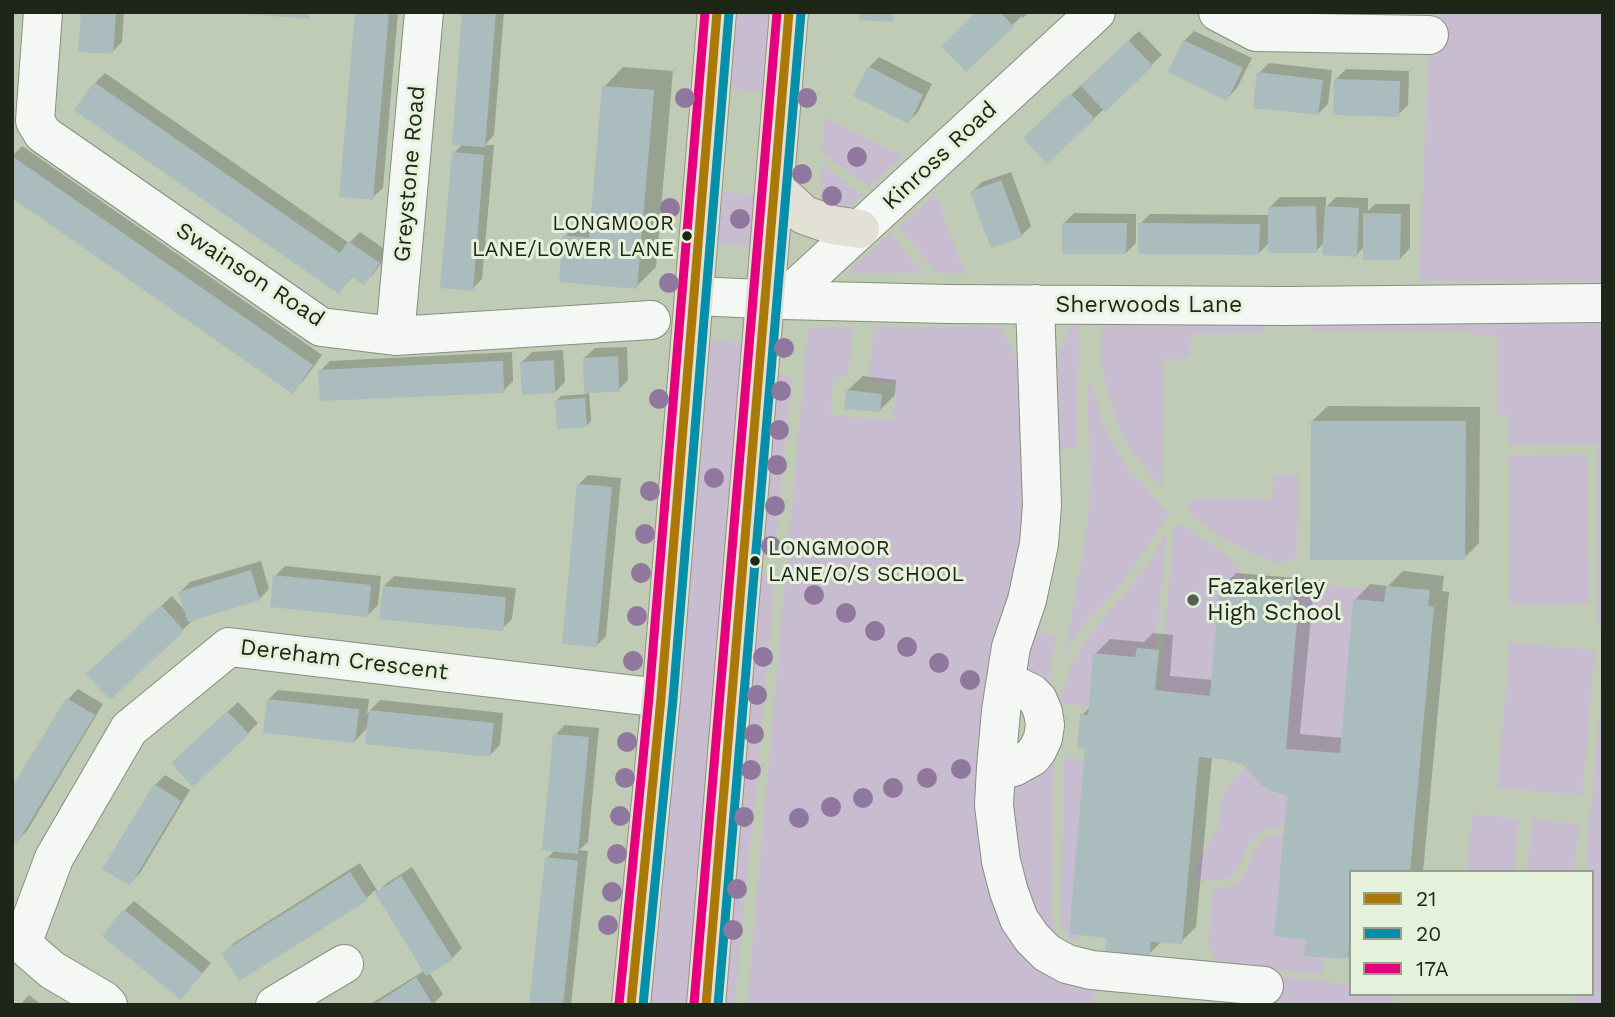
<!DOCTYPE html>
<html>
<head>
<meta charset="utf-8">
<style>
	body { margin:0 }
	#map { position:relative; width:1615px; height:1017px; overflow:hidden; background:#bfcbb5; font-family:"Work Sans",sans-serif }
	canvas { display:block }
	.frame { position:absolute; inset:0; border:14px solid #1e2617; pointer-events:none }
	.legend { position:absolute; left:1349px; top:870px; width:245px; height:126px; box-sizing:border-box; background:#e6f1dc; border:2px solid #96a08d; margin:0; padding:9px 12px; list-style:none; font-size:21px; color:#1e2617 }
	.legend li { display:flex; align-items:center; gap:14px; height:35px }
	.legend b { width:35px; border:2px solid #96a08d }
</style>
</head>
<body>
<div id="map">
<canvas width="1615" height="1017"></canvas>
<div class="frame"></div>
<ul class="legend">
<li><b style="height:9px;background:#ab7908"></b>21</li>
<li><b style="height:9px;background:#068fa9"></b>20</li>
<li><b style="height:9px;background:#e5007d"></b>17A</li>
</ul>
</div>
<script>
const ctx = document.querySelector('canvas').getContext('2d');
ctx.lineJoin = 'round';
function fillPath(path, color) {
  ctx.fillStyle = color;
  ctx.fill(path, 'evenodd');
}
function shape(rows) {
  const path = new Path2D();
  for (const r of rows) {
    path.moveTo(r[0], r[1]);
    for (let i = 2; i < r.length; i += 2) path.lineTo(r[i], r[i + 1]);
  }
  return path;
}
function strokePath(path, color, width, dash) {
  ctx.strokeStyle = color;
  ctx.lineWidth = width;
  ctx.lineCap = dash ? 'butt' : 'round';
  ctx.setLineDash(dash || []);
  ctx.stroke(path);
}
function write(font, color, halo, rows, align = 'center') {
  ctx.font = font + ' "Work Sans",sans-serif';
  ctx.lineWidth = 6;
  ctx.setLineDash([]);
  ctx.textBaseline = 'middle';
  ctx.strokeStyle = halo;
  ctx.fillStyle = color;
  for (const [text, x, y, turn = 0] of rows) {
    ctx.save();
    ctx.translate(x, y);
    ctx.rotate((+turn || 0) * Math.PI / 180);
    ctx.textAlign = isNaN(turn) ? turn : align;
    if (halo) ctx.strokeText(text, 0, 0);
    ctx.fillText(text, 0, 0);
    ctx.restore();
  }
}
const green = shape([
	[737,12,772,12,765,92,731,90],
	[1430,12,1603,12,1603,282,1419,281],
	[824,118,903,156,869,186,826,156,822,151],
	[822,166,825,166,862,195,839,215,820,209],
	[722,192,757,195,753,247,718,244],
	[934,194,938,201,965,274,938,273,898,227],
	[890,233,923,273,854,274,850,270],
	[1603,324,1603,625,1598,625,1597,445,1508,445,1509,415,1497,415,1497,335,1473,335,1473,331,1311,331,1314,325],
	[1264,325,1264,333,1191,334,1190,354,1185,359,1164,359,1162,487,1151,476,1128,446,1116,419,1105,381,1102,363,1102,326],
	[1071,326,1079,326,1077,448,1055,450,1049,434,1059,414,1058,383,1046,357,1058,356],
	[853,327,848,377,834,376,830,415,893,420,897,383,869,380,874,327,1000,327,1015,357,1026,358,1029,459,994,879,1096,982,1093,1005,747,1005,808,328],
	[715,340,737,342,741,343,744,346,687,1005,649,1005,709,348,711,342],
	[777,375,792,376,776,539,763,539],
	[1087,385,1092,385,1103,423,1120,457,1132,473,1169,513,1133,567,1108,599,1085,623,1070,644,1065,654,1088,521,1090,477],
	[1587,454,1589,604,1510,605,1509,455],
	[1277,474,1298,474,1297,553,1296,557,1290,561,1278,563,1245,550,1219,536,1189,513,1190,499,1272,499,1273,479],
	[1181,524,1226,555,1255,590,1219,587,1210,696,1159,691,1174,527],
	[1166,533,1156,649,1137,648,1135,657,1093,654,1088,706,1058,703,1072,663,1087,639,1149,564],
	[760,574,775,576,757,775,735,997,733,1004,720,1005],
	[1275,576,1293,581,1385,591,1384,602,1353,599,1340,753,1286,749,1298,610,1292,609,1293,594,1273,592],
	[1031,630,1056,636,1048,683,1017,664],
	[1510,642,1595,650,1582,795,1497,788],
	[1603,673,1603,1005,1573,1005,1574,994,1592,994,1592,872,1585,872],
	[1054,757,1052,913,1053,925,1059,941,1031,918,1006,789],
	[1064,757,1084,759,1069,933,1077,935,1077,941,1069,939,1061,922],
	[1246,767,1262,785,1277,794,1287,796,1284,827,1277,827,1264,830,1254,838,1248,845,1237,871,1231,877,1215,881,1194,880,1198,860,1217,829,1219,820,1220,806,1224,793,1233,780],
	[1472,814,1519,819,1514,872,1467,872],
	[1532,819,1579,824,1574,872,1527,872],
	[1276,835,1283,835,1274,936,1306,940,1304,955,1323,957,1322,974,1226,966,1219,962,1210,950,1208,942,1213,889,1230,886,1239,881,1245,874,1256,848,1261,841,1268,837],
	[1275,976,1351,984,1351,994,1394,994,1393,1005,1212,1005,1213,992]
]);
const shadow = shape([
	[83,12,124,12,122,42,112,52],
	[356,12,398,12,383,188,372,198],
	[464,12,504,12,494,135,485,145,494,145,482,279,472,289,454,153,463,144],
	[978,12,1029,12,1023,18,1022,16,966,69],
	[1139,31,1162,55,1047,162,1025,138],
	[1194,31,1252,58,1237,88,1227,99,1170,72,1184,41],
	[879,57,932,84,918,112,908,122,869,67],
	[1269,63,1332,70,1328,104,1318,114,1259,73],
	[623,67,673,71,656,267,636,287,565,236,585,216,593,217,604,87],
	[1346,69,1409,71,1408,105,1398,115,1336,79],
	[105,73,349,243,360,232,389,252,374,273,364,283,354,275,339,292,95,83],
	[22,146,322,355,303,381,293,391,12,196,12,156],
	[1011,172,1031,226,1021,236,972,192,982,182],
	[1280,197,1326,197,1326,207,1336,197,1368,198,1368,211,1375,204,1410,204,1410,248,1400,259,1365,246,1356,255,1325,242,1316,251,1270,242,1259,253,1140,224,1150,214,1270,215,1270,207],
	[1074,213,1136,214,1136,243,1126,253,1064,223],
	[627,347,628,380,618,390,589,391,591,421,586,426,556,401,561,396,586,394,584,358,595,348],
	[563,350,565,382,555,392,522,362,532,352],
	[512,352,513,381,503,391,320,371,330,361],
	[863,376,896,380,895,395,880,410,847,391],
	[1328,406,1480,407,1479,543,1464,558,1312,421],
	[588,475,621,478,606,636,596,646,578,485],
	[261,561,269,589,259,599,193,620,111,697,99,664,172,596,186,612,180,592,190,582],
	[285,566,381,576,378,605,368,615,275,576],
	[1403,571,1444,576,1442,591,1449,592,1423,872,1351,872,1351,954,1347,958,1308,938,1289,795,1237,760,1212,757,1196,927,1181,942,1162,941,1148,955,1108,936,1082,715,1090,707,1095,654,1110,639,1144,642,1153,633,1173,635,1170,676,1213,680,1221,588,1236,573,1308,579,1307,595,1313,595,1300,734,1343,738,1355,600,1370,584,1388,586],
	[394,576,516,588,512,619,502,629,384,586],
	[78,689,103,704,27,831,17,841,12,790,68,699],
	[278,690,369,699,367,714,380,700,503,713,500,745,490,755,368,727,355,741,268,700],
	[238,702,258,723,248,733,184,753],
	[565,725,599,728,588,842,579,850,588,851,571,1005,531,1005,547,858,555,850,555,735],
	[165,775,190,790,140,873,130,883,155,785],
	[360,863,378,892,387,883,412,867,462,948,452,958,429,972,443,994,433,1004,369,1005,425,970,375,890,366,899,224,953,234,943],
	[134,901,211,963,181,998,124,911],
	[29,995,42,1005,20,1005]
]);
const building = shape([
	[81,12,116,12,113,54,78,52],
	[246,12,310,12,310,19,246,14],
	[355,12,389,12,373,200,339,197],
	[462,12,496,12,485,147,452,145],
	[859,12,894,12,893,22,859,20],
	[976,12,1000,12,1014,27,966,72,941,46],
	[1128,40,1153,66,1105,112,1081,86],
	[1183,40,1243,68,1227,101,1168,72],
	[868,66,923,95,909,124,853,96],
	[1257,72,1323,80,1318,115,1253,108],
	[1334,79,1400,81,1399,117,1333,115],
	[94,82,340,253,348,241,380,263,364,285,352,276,339,294,74,110],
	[602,86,654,90,637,289,559,282,563,235,589,238],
	[1070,93,1095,119,1047,164,1023,138],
	[452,152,484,155,473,291,440,288],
	[12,156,313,365,293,394,12,198],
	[1001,180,1022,237,991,248,970,192],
	[1316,206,1317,253,1268,253,1268,207],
	[1325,206,1359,208,1357,257,1322,255],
	[1363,213,1401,214,1400,260,1363,260],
	[1062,223,1127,223,1126,254,1062,254],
	[1138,223,1260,224,1259,255,1138,254],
	[618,356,619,392,584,393,583,358],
	[554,360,555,393,522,395,520,362],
	[503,361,504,393,320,401,318,370],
	[846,390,882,394,880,412,844,409],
	[585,398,587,427,557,429,555,400],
	[1311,421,1466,421,1465,560,1310,560],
	[577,484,612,487,597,647,562,644],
	[251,570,260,600,188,622,178,592],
	[273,575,371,585,368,617,270,607],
	[383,586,506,597,503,631,379,619],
	[1386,586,1430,590,1428,606,1434,607,1410,872,1351,872,1351,944,1349,944,1348,959,1304,956,1306,940,1274,936,1287,796,1269,790,1262,785,1244,765,1227,760,1199,757,1182,944,1151,942,1149,957,1105,953,1106,938,1069,934,1085,749,1077,748,1080,714,1088,715,1093,653,1135,657,1137,648,1159,650,1155,690,1210,696,1219,587,1294,594,1292,609,1298,610,1286,749,1340,753,1353,599,1384,602],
	[161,605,184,631,110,700,86,674],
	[66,698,95,715,17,843,12,840,12,787],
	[267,699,359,709,355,743,263,733],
	[369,710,494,723,490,757,365,744],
	[227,711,249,734,193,787,171,763],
	[553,734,589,737,578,854,542,850],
	[154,784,181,801,130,886,102,869],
	[545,857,578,861,563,1005,529,1005],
	[350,872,368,900,239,981,221,953],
	[401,876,453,959,426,976,375,893],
	[123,909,202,973,181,1000,102,936],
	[416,977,433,1005,373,1005,395,991]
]);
const minor = shape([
	[43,12,35,121,43,134,321,327,395,336,651,320],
	[1218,12,1256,32,1429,35],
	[695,296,783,300,948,304,1286,306,1603,303],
	[783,300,1096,12],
	[1035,304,1042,505,1039,544,1027,600,1011,647,1001,711,996,768,994,805,997,830,1001,861,1009,892,1019,919,1032,938,1047,953,1067,964,1091,970,1264,986],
	[395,336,424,12],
	[996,769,1014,767,1032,757,1038,749,1043,738,1045,725,1043,712,1038,700,1031,693,1006,681],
	[12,943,22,944,52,970,103,1000,108,1005],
	[22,944,54,858,129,729,229,647,661,698],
	[275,1005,344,964]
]);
const major = shape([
	[775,188,804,215,833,225,860,229],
	[631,1005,661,698,717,12],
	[706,1005,789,12]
]);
const bus1 = shape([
	[631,1005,661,698,717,12],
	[706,1005,789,12]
]);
const bus2 = shape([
	[643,1005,673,699,729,13],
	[718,1005,801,13]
]);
const bus3 = shape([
	[619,1004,649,697,705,12],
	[694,1004,777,12]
]);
const trees = [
	[685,98],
	[807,98],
	[857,157],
	[802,174],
	[832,196],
	[670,208],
	[740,219],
	[669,283],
	[784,348],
	[781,391],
	[659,399],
	[779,430],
	[777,465],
	[714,478],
	[650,491],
	[775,506],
	[645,534],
	[771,546],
	[641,573],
	[814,595],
	[846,613],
	[637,616],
	[875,631],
	[907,647],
	[763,657],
	[633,661],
	[939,663],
	[970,680],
	[757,695],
	[754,734],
	[627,742],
	[961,769],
	[751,770],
	[625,778],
	[927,778],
	[893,788],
	[863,798],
	[831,807],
	[620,816],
	[744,817],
	[799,818],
	[617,854],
	[737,889],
	[612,892],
	[608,925],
	[733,930]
];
const markers = [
	[687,236,6,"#1e2617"],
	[755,561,6,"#1e2617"],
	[1193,600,7,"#56604e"]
];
const busNames = [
	["LONGMOOR",674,224],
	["LANE/LOWER LANE",674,250],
	["LONGMOOR",768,549,"left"],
	["LANE/O/S SCHOOL",768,575,"left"]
];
const streetNames = [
	["Kinross Road",940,156,-43],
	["Greystone Road",410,174,-85],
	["Swainson Road",250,275,33],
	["Sherwoods Lane",1149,305],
	["Dereham Crescent",344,660,7]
];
const poiNames = [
	["Fazakerley",1207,587],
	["High School",1207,613]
];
fillPath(green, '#c8bcd0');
fillPath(shadow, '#0003');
fillPath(building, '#aabcbe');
strokePath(minor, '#868f7f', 40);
strokePath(major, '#96947d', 40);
strokePath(minor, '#f5f7f4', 38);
strokePath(major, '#e3e0d6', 38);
strokePath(bus1, '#ab7908', 9);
strokePath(bus2, '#068fa9', 9);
strokePath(bus3, '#e5007d', 9);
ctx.fillStyle = '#90779d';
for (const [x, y] of trees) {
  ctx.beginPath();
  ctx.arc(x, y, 10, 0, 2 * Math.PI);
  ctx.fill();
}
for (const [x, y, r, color] of markers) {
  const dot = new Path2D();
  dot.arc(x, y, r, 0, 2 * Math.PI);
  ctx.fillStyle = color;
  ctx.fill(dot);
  strokePath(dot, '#e6f1dc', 2.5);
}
write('21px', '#1e2617', '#e6f1dc', busNames, 'right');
write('23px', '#1e2617', '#e6f1dc', streetNames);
write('23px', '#1e2617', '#e6f1dc', poiNames, 'left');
</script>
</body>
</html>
